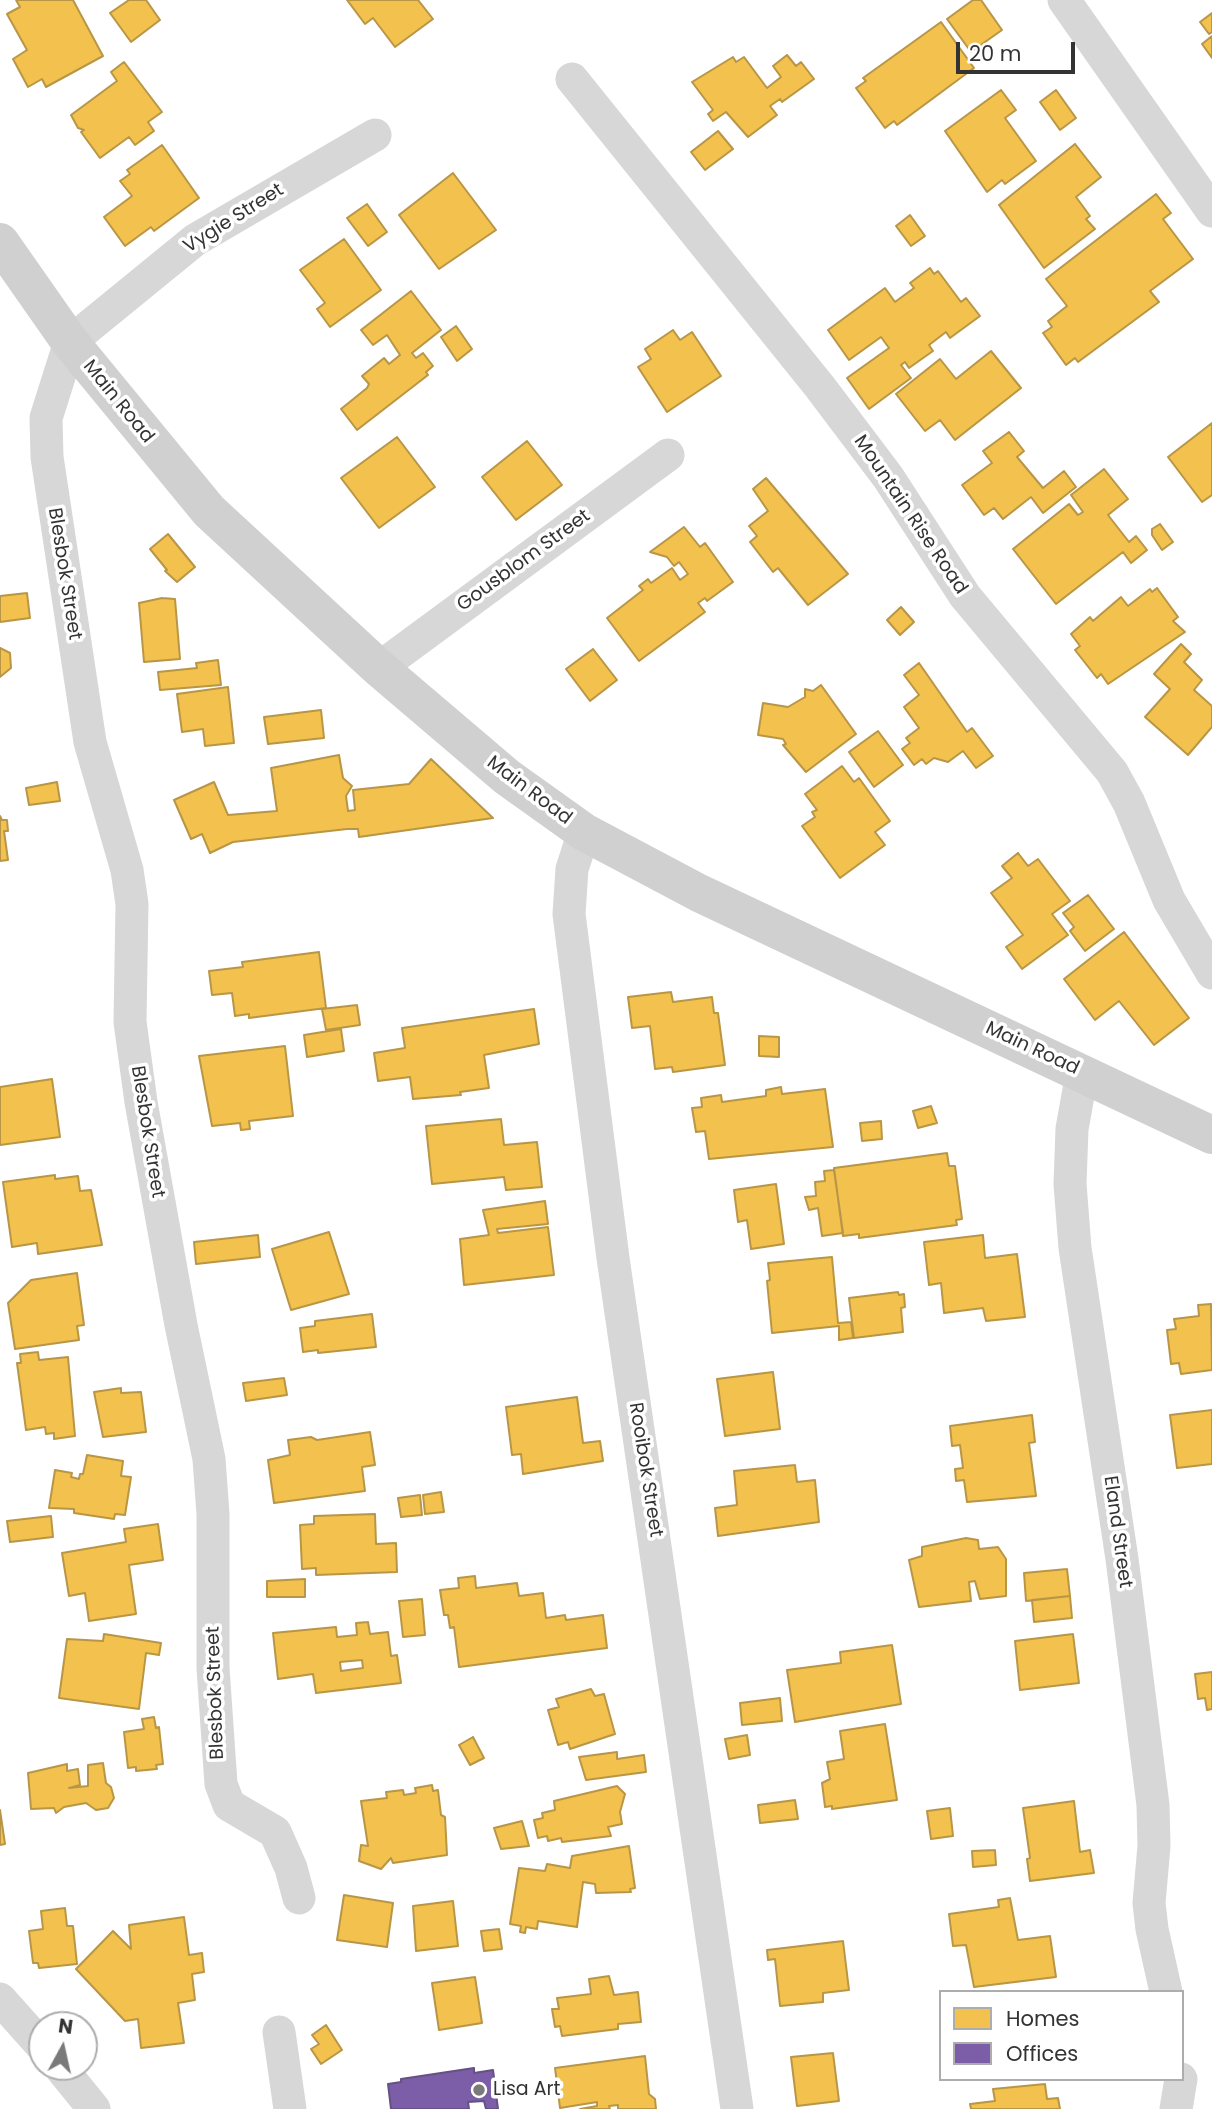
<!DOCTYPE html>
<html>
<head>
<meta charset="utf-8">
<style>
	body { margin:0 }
	#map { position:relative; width:1212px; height:2109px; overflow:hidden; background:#fff; font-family:Poppins,sans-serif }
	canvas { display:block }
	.legend { position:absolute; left:939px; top:1990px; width:245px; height:91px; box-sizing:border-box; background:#fff; border:2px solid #adadad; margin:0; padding:9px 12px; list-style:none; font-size:21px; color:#333 }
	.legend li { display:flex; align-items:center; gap:14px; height:35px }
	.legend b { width:35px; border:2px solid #adadad }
	.north { position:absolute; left:28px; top:2011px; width:70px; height:70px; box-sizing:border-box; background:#fff; border:2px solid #adadad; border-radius:50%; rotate:8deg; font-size:19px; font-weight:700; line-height:28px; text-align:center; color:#333 }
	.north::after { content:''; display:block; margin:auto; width:24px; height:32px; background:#7a7a7a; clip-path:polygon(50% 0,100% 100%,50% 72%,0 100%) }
	.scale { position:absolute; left:956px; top:42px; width:119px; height:32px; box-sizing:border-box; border:4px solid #333; border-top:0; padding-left:9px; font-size:21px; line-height:24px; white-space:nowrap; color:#333; -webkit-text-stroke:5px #fff; paint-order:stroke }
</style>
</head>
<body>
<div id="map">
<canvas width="1212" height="2109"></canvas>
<ul class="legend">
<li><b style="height:19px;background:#f2c14e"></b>Homes</li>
<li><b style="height:19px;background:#7b5ea7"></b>Offices</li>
</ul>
<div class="north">N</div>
<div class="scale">20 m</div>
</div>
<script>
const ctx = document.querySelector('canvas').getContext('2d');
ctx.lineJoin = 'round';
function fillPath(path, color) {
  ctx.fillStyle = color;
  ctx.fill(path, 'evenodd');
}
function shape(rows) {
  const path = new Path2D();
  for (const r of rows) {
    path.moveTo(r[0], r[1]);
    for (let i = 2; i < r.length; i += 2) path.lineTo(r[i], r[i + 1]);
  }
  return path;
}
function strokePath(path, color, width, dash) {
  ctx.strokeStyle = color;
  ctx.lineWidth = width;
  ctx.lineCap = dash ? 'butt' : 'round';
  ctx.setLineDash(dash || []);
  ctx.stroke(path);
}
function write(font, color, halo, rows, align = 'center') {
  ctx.font = font + ' Poppins,sans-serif';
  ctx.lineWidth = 7;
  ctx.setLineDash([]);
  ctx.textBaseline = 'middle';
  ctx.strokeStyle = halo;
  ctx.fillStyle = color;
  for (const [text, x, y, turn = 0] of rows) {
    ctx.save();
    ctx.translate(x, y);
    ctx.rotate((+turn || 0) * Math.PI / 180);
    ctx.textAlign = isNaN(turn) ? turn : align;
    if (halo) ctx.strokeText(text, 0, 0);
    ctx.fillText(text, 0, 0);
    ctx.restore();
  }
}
const homes = shape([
	[16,0,73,0,103,56,46,87,42,79,28,87,13,59,27,50,7,14,20,7,16,0],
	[129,0,146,0,160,20,131,42,110,13,129,0],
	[347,0,418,0,433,19,395,47,373,18,365,24,347,0],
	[973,0,981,0,1002,30,971,52,947,19,973,0],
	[1212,13,1212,32,1209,34,1200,22,1212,13],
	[941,22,974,68,897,125,894,121,885,128,856,88,866,81,863,78,941,22],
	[1212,36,1212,58,1202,44,1212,36],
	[787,55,796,66,801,62,814,79,782,102,780,99,770,106,777,115,748,137,726,112,713,121,708,114,713,110,692,82,733,57,736,62,744,57,767,88,781,77,773,66,787,55],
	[124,62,162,112,148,122,154,131,135,145,129,137,100,158,81,132,84,130,78,128,71,115,117,81,111,72,124,62],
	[1001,90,1016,110,1005,118,1036,161,1005,184,1002,180,987,192,945,131,1001,90],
	[1056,90,1076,118,1060,130,1040,102,1056,90],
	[718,131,733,149,705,170,691,152,718,131],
	[1075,144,1101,177,1076,197,1090,216,1086,219,1095,229,1044,268,999,205,1075,144],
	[162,145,199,198,154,231,151,227,125,246,104,217,132,196,120,181,130,174,127,170,162,145],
	[453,173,496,230,439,269,399,215,453,173],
	[1156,194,1171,213,1163,219,1193,259,1150,291,1159,302,1078,362,1075,358,1066,365,1043,333,1052,327,1048,321,1067,306,1046,279,1156,194],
	[367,204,387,232,368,246,347,218,367,204],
	[910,215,925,236,911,246,896,226,910,215],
	[344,239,381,290,330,327,317,309,325,303,300,270,344,239],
	[930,268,934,274,938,271,961,302,966,298,980,316,950,338,946,332,929,345,933,351,909,368,905,362,901,365,911,378,869,409,847,378,889,348,881,337,849,360,828,330,885,288,895,302,914,288,910,283,930,268],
	[411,291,441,330,412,353,416,358,423,353,433,366,426,372,428,375,357,430,341,409,367,388,369,384,362,376,384,358,389,364,400,355,387,335,373,345,361,330,411,291],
	[456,326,472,349,457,361,441,337,456,326],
	[673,330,680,340,692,332,721,376,667,412,638,367,651,359,645,349,673,330],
	[991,351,1021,388,955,440,940,420,925,431,896,394,940,359,956,379,991,351],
	[1212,423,1212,495,1202,502,1168,457,1212,423],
	[1009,432,1024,451,1017,457,1043,488,1064,471,1076,487,1043,513,1031,497,1003,519,994,508,984,515,962,485,992,463,983,451,1009,432],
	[397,437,435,487,379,528,341,478,397,437],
	[527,441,562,485,516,520,482,477,527,441],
	[1104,469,1128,499,1108,515,1129,542,1136,536,1147,550,1131,563,1123,552,1056,604,1013,549,1069,504,1078,515,1083,512,1071,495,1104,469],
	[766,478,848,574,808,605,778,568,773,572,750,542,757,536,749,526,768,511,753,489,766,478],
	[1160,524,1173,542,1162,550,1152,535,1152,529,1160,524],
	[684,527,700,547,705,543,733,582,707,601,705,598,698,603,705,612,639,661,607,618,643,590,639,586,648,579,651,583,672,568,680,580,688,574,679,562,674,566,667,557,650,552,684,527],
	[168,534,195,567,177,582,165,571,167,570,150,549,168,534],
	[1157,588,1178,617,1173,621,1185,632,1108,684,1101,674,1097,678,1075,650,1080,646,1071,634,1090,617,1093,621,1121,597,1128,606,1150,589,1152,592,1157,588],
	[27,593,30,618,0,622,0,596,27,593],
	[162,598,175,599,180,659,144,662,139,603,162,598],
	[901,607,914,622,900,635,887,620,901,607],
	[1181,644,1191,654,1184,662,1202,680,1194,690,1212,706,1212,727,1188,755,1145,717,1170,689,1154,674,1181,644],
	[0,648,10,653,11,668,0,677,0,648],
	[593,649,617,680,590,701,566,669,593,649],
	[218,660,221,685,160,690,158,672,197,668,196,663,218,660],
	[919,663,967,732,972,728,993,756,976,768,963,751,948,762,934,758,926,764,922,759,914,765,902,749,910,743,906,738,919,728,904,707,919,695,904,675,919,663],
	[821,685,856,734,806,772,783,745,786,744,783,739,758,735,763,703,788,707,805,697,805,689,813,691,821,685],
	[228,687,234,743,205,746,203,729,182,732,177,694,228,687],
	[321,710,324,738,268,744,264,717,321,710],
	[878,731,903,765,874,787,849,752,878,731],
	[339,755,343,778,352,786,346,796,348,811,355,810,353,790,409,784,431,759,493,818,359,837,358,829,347,829,233,842,210,853,202,834,191,839,174,800,214,782,228,815,277,811,271,768,339,755],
	[842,766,854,782,859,778,890,821,875,832,885,845,840,878,802,826,815,817,812,812,817,810,805,794,842,766],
	[57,782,60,801,29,805,26,788,57,782],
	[0,816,2,820,7,820,8,831,4,831,8,860,0,861,0,816],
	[1018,853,1028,866,1038,859,1070,901,1052,914,1068,935,1022,969,1006,947,1023,935,991,893,1012,878,1002,866,1018,853],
	[1088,895,1114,929,1085,951,1070,931,1074,927,1063,913,1088,895],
	[1124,932,1189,1018,1154,1045,1119,1001,1095,1020,1064,979,1124,932],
	[319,952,326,1008,249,1018,249,1014,235,1016,232,993,212,995,209,971,243,967,242,962,319,952],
	[671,992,673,1002,712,997,714,1013,718,1013,725,1065,673,1072,672,1067,655,1069,650,1026,632,1028,628,997,671,992],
	[357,1005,360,1025,326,1030,322,1009,357,1005],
	[534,1009,539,1044,484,1055,489,1088,460,1092,461,1095,413,1099,410,1077,378,1081,374,1053,405,1048,402,1028,534,1009],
	[341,1029,344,1051,307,1057,304,1035,341,1029],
	[759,1036,779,1037,779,1057,759,1056,759,1036],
	[285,1046,293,1116,249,1121,250,1129,241,1130,240,1123,212,1126,199,1056,285,1046],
	[52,1079,60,1137,0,1145,0,1087,52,1079],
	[781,1087,782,1094,825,1089,833,1147,709,1159,705,1131,696,1132,692,1108,702,1107,701,1098,721,1095,722,1102,766,1096,766,1090,781,1087],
	[931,1106,937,1123,918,1128,913,1111,931,1106],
	[501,1119,504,1145,537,1142,542,1187,506,1190,504,1177,432,1184,426,1126,501,1119],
	[881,1121,882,1139,862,1141,860,1123,881,1121],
	[947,1153,949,1166,955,1166,962,1219,956,1220,957,1225,859,1238,859,1234,843,1236,834,1168,947,1153],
	[834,1170,843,1233,822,1236,818,1208,809,1210,805,1197,816,1196,815,1182,825,1181,824,1171,834,1170],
	[55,1175,55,1179,78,1176,80,1191,91,1190,102,1245,38,1254,37,1243,12,1247,3,1182,55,1175],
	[776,1184,784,1244,751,1249,747,1220,738,1222,734,1190,776,1184],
	[545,1201,548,1224,497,1229,498,1233,548,1227,554,1275,464,1285,460,1239,489,1235,483,1210,545,1201],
	[329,1232,349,1294,291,1310,272,1249,329,1232],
	[258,1235,260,1257,196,1264,194,1242,258,1235],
	[983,1235,985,1258,1017,1254,1025,1317,986,1321,983,1308,944,1313,941,1283,929,1285,924,1242,983,1235],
	[832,1257,838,1323,851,1322,853,1338,839,1340,839,1326,772,1333,767,1281,770,1280,768,1263,832,1257],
	[77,1273,84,1325,77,1326,79,1340,15,1349,8,1303,31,1280,77,1273],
	[898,1292,899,1295,904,1294,905,1307,901,1308,903,1332,854,1338,849,1298,898,1292],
	[1211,1304,1212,1370,1181,1374,1179,1363,1171,1364,1167,1330,1176,1329,1174,1319,1199,1316,1198,1305,1211,1304],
	[372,1314,376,1347,318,1353,318,1350,303,1352,300,1328,315,1326,315,1321,372,1314],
	[38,1352,39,1360,68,1357,75,1436,54,1439,54,1433,46,1434,45,1427,26,1430,17,1363,21,1363,20,1354,38,1352],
	[773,1372,780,1429,725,1436,717,1379,773,1372],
	[284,1378,287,1395,246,1401,243,1383,284,1378],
	[121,1388,121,1393,141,1392,146,1432,103,1437,94,1392,121,1388],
	[577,1397,583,1443,600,1441,603,1461,523,1474,521,1454,512,1455,506,1407,577,1397],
	[1212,1410,1212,1464,1177,1468,1170,1415,1212,1410],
	[1032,1415,1035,1442,1029,1443,1036,1496,967,1502,964,1480,956,1481,955,1469,963,1468,960,1445,952,1446,950,1426,1032,1415],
	[370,1432,375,1465,362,1467,365,1491,274,1503,268,1460,290,1455,288,1440,311,1437,317,1440,370,1432],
	[87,1455,123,1461,121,1476,131,1477,125,1515,115,1514,114,1519,74,1513,74,1509,49,1508,55,1470,72,1473,71,1477,79,1479,80,1474,83,1474,87,1455],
	[795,1465,797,1482,815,1480,819,1522,718,1536,715,1508,737,1505,734,1471,795,1465],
	[441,1492,444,1512,425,1514,423,1495,441,1492],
	[420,1495,422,1515,401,1517,398,1498,420,1495],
	[375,1514,376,1544,396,1543,397,1572,316,1575,316,1568,302,1569,300,1525,314,1524,314,1516,375,1514],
	[51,1516,53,1537,10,1542,7,1521,51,1516],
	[158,1524,163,1560,129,1565,136,1614,89,1621,85,1593,69,1596,62,1553,126,1542,124,1529,158,1524],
	[966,1538,978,1540,979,1549,998,1547,1006,1559,1006,1596,980,1599,975,1581,969,1582,971,1601,919,1607,909,1560,922,1556,922,1547,966,1538],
	[1067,1569,1070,1596,1026,1601,1024,1573,1067,1569],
	[475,1576,476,1588,517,1583,519,1596,543,1593,546,1618,565,1615,566,1620,603,1615,607,1648,459,1667,454,1627,450,1628,448,1615,444,1615,440,1590,459,1588,458,1578,475,1576],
	[305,1579,305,1597,267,1597,267,1581,305,1579],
	[1070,1596,1072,1618,1034,1622,1032,1600,1070,1596],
	[422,1599,425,1635,403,1637,399,1601,422,1599],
	[368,1622,370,1634,388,1632,391,1656,397,1655,401,1683,316,1693,313,1674,278,1679,273,1633,336,1627,337,1637,357,1635,356,1623,368,1622],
	[362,1660,363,1668,341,1671,340,1662,362,1660],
	[104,1634,161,1643,159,1655,146,1653,139,1709,59,1698,67,1639,103,1641,104,1634],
	[1073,1634,1079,1683,1020,1690,1015,1641,1073,1634],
	[892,1645,901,1704,795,1722,787,1670,841,1663,840,1652,892,1645],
	[1212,1672,1212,1709,1207,1710,1205,1698,1198,1699,1195,1674,1212,1672],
	[591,1689,595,1696,604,1694,615,1734,570,1749,568,1742,558,1745,548,1710,559,1707,556,1699,591,1689],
	[780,1698,782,1721,742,1725,740,1703,780,1698],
	[154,1717,156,1728,159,1727,163,1764,156,1765,157,1769,136,1771,136,1767,128,1768,124,1732,144,1729,142,1719,154,1717],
	[885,1724,897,1800,832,1809,832,1806,825,1807,822,1783,830,1779,827,1762,844,1759,840,1731,885,1724],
	[747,1735,750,1755,729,1759,725,1739,747,1735],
	[473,1737,484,1758,470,1765,459,1745,473,1737],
	[617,1752,617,1759,644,1755,646,1772,586,1780,579,1757,617,1752],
	[103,1763,106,1783,111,1787,114,1798,108,1808,96,1810,86,1803,64,1807,56,1813,54,1808,31,1809,28,1773,67,1764,67,1771,78,1769,80,1785,69,1788,88,1786,88,1765,103,1763],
	[432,1785,433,1791,438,1790,441,1815,445,1817,447,1855,393,1863,391,1858,381,1869,359,1861,361,1845,368,1846,361,1801,387,1798,386,1792,403,1790,404,1795,416,1793,415,1788,432,1785],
	[617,1786,625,1794,620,1812,622,1824,608,1827,611,1836,562,1842,561,1838,548,1841,547,1836,538,1838,534,1820,543,1818,542,1813,555,1810,554,1801,617,1786],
	[795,1800,798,1819,760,1823,758,1805,795,1800],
	[1074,1801,1080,1852,1090,1850,1094,1873,1030,1881,1027,1859,1030,1858,1023,1808,1074,1801],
	[950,1808,953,1836,931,1839,927,1811,950,1808],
	[0,1810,5,1844,0,1845,0,1810],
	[522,1821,529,1846,501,1849,494,1828,522,1821],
	[629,1846,635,1888,630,1889,631,1892,596,1893,595,1884,583,1882,577,1927,538,1921,537,1929,526,1927,525,1933,520,1932,521,1926,510,1924,519,1868,545,1871,547,1864,570,1868,572,1856,629,1846],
	[995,1850,996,1865,973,1867,972,1851,995,1850],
	[344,1895,393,1903,387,1947,337,1940,344,1895],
	[1010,1898,1018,1940,1050,1936,1056,1977,974,1987,966,1945,953,1946,949,1914,999,1907,998,1900,1010,1898],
	[453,1901,458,1946,416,1951,413,1906,453,1901],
	[65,1908,67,1926,73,1926,77,1964,39,1968,38,1963,33,1963,29,1931,43,1929,41,1911,65,1908],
	[184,1917,189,1955,202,1953,204,1972,192,1974,195,2000,178,2003,184,2043,141,2048,138,2019,125,2021,76,1969,113,1931,131,1949,129,1925,184,1917],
	[499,1929,502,1949,484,1951,481,1931,499,1929],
	[843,1941,849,1990,823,1993,823,2002,780,2006,775,1959,768,1960,767,1950,843,1941],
	[609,1976,614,1995,638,1992,641,2022,618,2024,618,2029,562,2036,560,2026,555,2027,552,2009,559,2009,557,1998,591,1994,589,1979,609,1976],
	[475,1977,482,2023,439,2030,432,1983,475,1977],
	[326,2025,342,2050,321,2064,311,2049,319,2044,312,2035,326,2025],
	[833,2053,839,2101,797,2106,791,2057,833,2053],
	[645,2056,649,2094,655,2099,656,2109,618,2109,618,2105,609,2106,610,2109,580,2109,597,2106,597,2102,560,2108,555,2068,645,2056],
	[1045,2084,1047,2099,1058,2098,1060,2109,971,2109,970,2104,995,2101,993,2089,1045,2084]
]);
const offices = shape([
	[474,2068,474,2073,493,2070,498,2109,486,2109,484,2101,468,2102,469,2109,391,2109,388,2084,401,2082,401,2079,474,2068]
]);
const minor = shape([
	[1064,0,1212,211],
	[572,79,820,387,888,477,965,596,1112,772,1129,803,1169,900,1212,973],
	[379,668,668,455],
	[584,832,572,869,569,914,613,1258,737,2109],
	[1082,1073,1072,1129,1070,1184,1075,1248,1122,1559,1153,1805,1154,1846,1149,1903,1152,1929,1166,1992],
	[299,1898,291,1868,275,1832,229,1805,221,1784,213,1668,213,1514,209,1459,181,1325,141,1102,130,1022,132,904,127,870,90,742,47,457,46,418,70,342,195,240,375,135],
	[0,1999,42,2046],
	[279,2032,290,2109],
	[60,2067,94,2109],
	[1176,2109,1181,2079]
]);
const secondary = shape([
	[0,242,70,342,209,511,379,668,507,777,584,832,699,893,1212,1135]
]);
const markers = [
	[479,2090,7,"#7a7a7a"]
];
const streetNames = [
	["Vygie Street",234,219,-32],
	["Main Road",118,402,51],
	["Mountain Rise Road",910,515,56],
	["Gousblom Street",524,561,-36],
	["Blesbok Street",64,574,81],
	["Main Road",529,791,37],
	["Main Road",1032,1049,25],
	["Blesbok Street",147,1132,81],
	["Rooibok Street",645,1470,81],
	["Eland Street",1117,1532,82],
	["Blesbok Street",216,1693,-92]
];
const poiNames = [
	["Lisa Art",493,2090]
];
fillPath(homes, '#f2c14e');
strokePath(homes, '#b99646', 2);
fillPath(offices, '#7b5ea7');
strokePath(offices, '#655184', 2);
strokePath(minor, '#d7d7d7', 33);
strokePath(secondary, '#d0d0d0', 38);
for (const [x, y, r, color] of markers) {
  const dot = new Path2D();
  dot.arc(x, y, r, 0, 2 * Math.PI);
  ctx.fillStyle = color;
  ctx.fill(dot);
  strokePath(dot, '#fff', 2.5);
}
write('19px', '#333', '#fff', streetNames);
write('19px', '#333', '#fff', poiNames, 'left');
</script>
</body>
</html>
